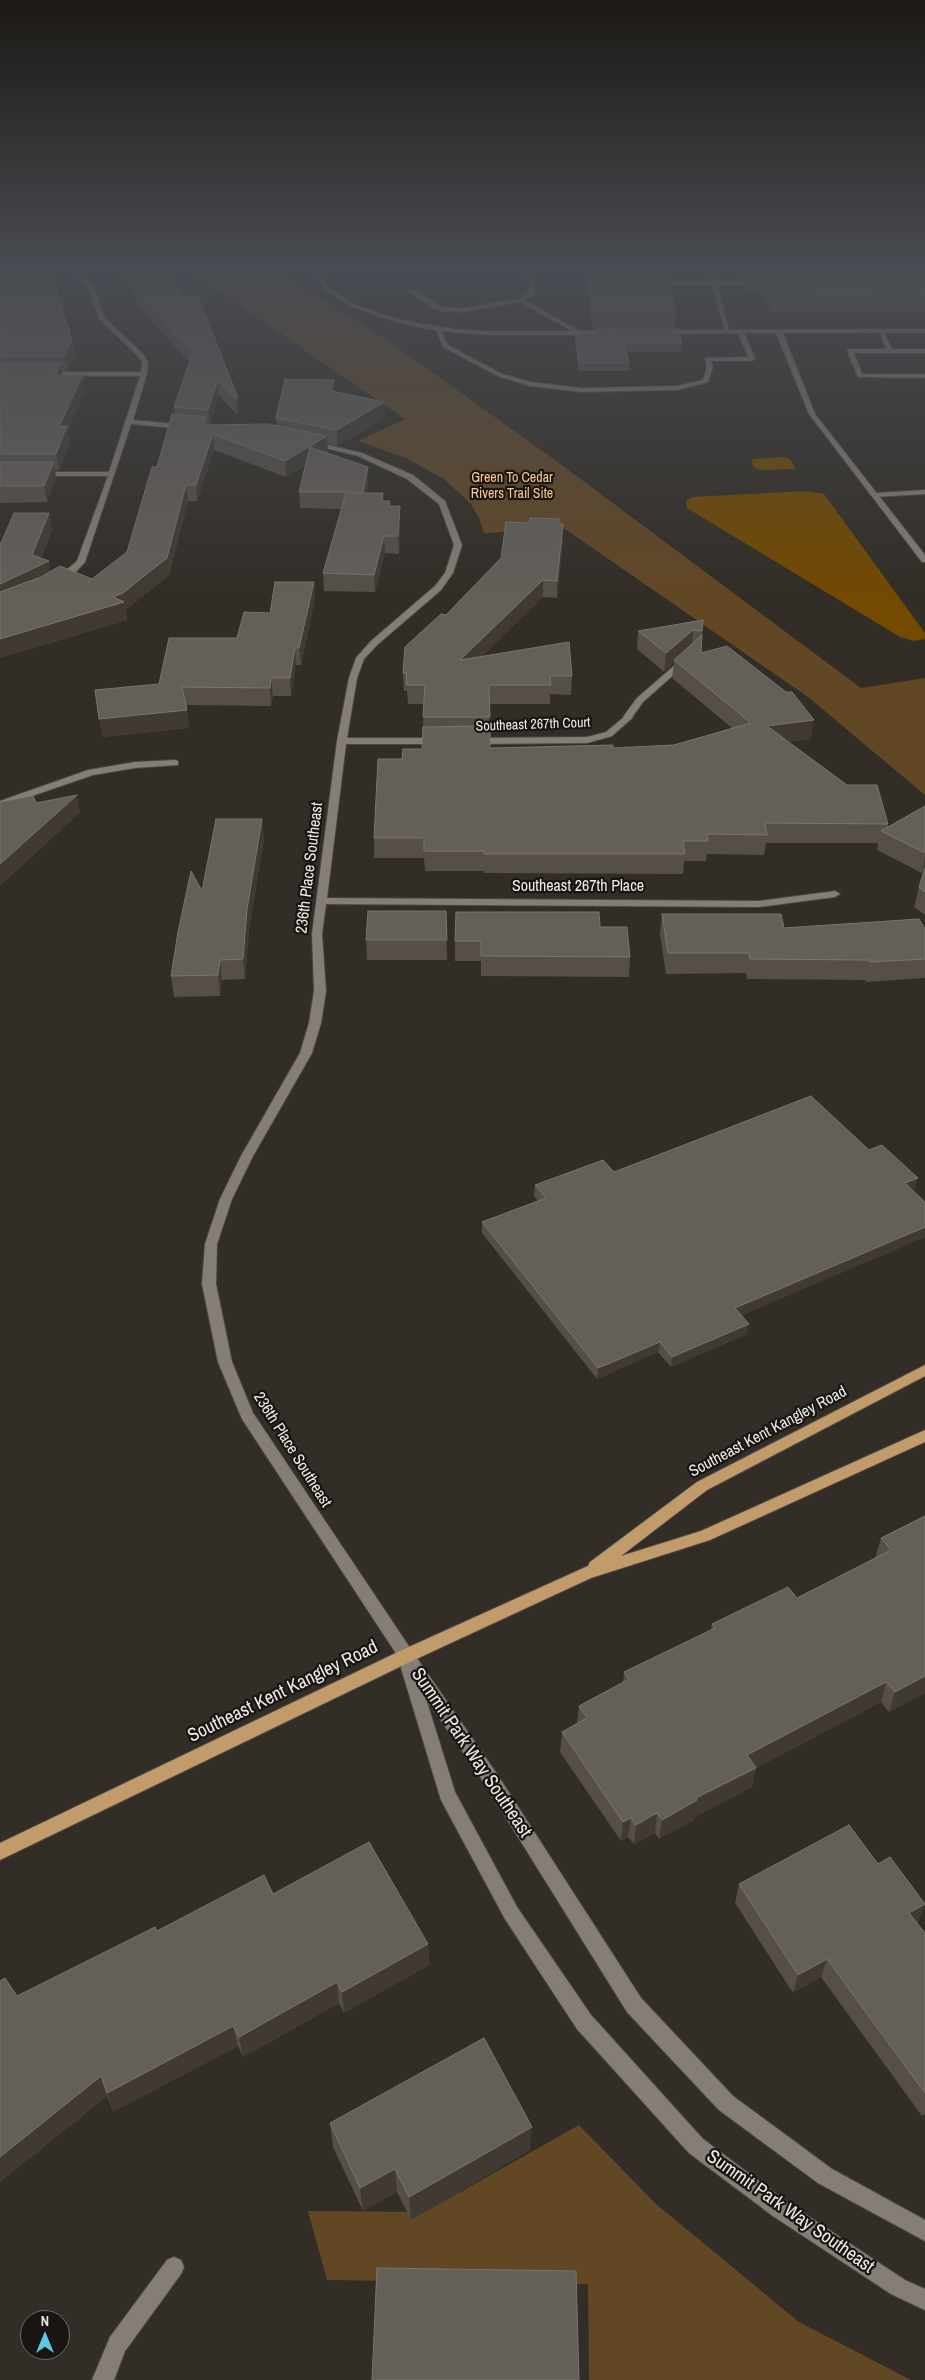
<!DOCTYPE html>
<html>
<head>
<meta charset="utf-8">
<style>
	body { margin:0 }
	#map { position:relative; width:925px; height:2380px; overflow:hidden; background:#322d26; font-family:"Archivo Narrow",sans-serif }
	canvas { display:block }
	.north { position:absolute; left:20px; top:2310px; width:50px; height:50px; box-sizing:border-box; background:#181512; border:1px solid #6e6a67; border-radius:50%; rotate:0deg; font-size:14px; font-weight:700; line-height:20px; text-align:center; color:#eeeae6 }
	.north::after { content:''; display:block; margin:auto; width:18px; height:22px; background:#5dc7e8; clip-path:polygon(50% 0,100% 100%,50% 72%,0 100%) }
</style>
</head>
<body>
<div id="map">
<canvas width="925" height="2380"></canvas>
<div class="north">N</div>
</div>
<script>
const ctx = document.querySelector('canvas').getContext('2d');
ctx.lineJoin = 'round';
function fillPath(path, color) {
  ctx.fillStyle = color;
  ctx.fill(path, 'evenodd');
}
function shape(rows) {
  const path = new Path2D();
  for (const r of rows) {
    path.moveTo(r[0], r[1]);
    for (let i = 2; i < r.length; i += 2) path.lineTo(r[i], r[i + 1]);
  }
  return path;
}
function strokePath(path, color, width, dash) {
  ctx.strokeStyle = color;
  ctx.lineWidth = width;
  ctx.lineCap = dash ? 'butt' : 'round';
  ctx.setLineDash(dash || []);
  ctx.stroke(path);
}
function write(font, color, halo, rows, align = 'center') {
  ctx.font = font + ' "Archivo Narrow",sans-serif';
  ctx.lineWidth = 4.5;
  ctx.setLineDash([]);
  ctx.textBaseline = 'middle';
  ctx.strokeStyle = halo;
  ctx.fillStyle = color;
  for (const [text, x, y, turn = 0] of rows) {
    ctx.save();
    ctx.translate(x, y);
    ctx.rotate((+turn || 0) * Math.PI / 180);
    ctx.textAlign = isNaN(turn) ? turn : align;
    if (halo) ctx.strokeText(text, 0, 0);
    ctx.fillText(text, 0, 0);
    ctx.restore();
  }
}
const green = shape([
	[184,267,272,267,388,341,555,460,861,688,925,678,925,795,808,697,565,529,484,533,479,518,471,504,444,479,406,458,358,441,405,419],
	[579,2125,656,2204,799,2322,911,2380,589,2380,588,2284,327,2280,308,2211,425,2212]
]);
const water = shape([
	[784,457,790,459,795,467,794,469,761,470,755,468,752,464,752,460,754,459],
	[805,491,824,494,925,633,925,639,914,641,900,637,687,508,686,501,692,497]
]);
const service = shape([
	[521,267,527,267,535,278,534,294,525,300,581,332,581,334,577,334,520,302,463,312,442,311,433,308,407,290,412,289,442,307,463,308,519,299,528,293,529,278,521,267],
	[699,267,705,267,716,281,761,281,764,283,761,285,717,285,730,333,725,332,712,285,654,285,651,283,654,281,710,281,699,267],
	[907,267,913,267,909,281,906,283,903,281,907,267],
	[435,327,439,327,448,345,502,374,531,382,581,388,677,386,703,380,707,367,705,358,748,357,738,332,741,330,744,332,755,359,752,361,711,361,713,367,708,382,677,390,581,392,530,386,498,376,443,347,435,327],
	[879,330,883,330,892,349,925,349,925,353,854,353,862,374,925,374,925,378,858,377,847,351,850,349,886,349,879,330],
	[925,490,925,494,875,497,871,495,875,493,925,490],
	[682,659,689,661,643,702,631,719,625,719,623,717,637,698,682,659]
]);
const minor = shape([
	[69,267,93,267,78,270,94,286,104,317,143,354,148,362,147,374,133,420,185,425,188,427,185,429,131,424,85,562,71,577,59,583,55,581,56,579,77,561,108,476,40,476,36,474,40,472,109,472,140,376,47,376,44,374,47,372,141,372,142,362,138,356,99,319,88,287,72,270,38,274,35,272,69,267],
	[311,267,317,267,327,286,354,304,387,316,417,323,455,329,489,331,612,331,615,333,612,335,489,335,455,333,417,327,383,318,350,306,323,288,311,267],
	[925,329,925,333,783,333,815,414,925,555,925,562,922,562,809,414,776,333,662,334,659,332,662,330,925,329],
	[311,441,362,453,413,475,445,501,462,545,453,573,441,590,377,645,364,659,357,678,347,738,439,738,444,741,439,744,346,744,327,898,759,901,835,891,840,894,835,897,759,907,326,904,322,934,326,991,321,1023,312,1053,253,1156,232,1199,217,1244,216,1284,232,1362,253,1413,412,1651,497,1774,641,1998,733,2096,832,2169,925,2220,925,2241,818,2183,719,2110,627,2012,485,1784,426,1699,455,1792,517,1907,591,2015,703,2139,787,2202,905,2280,925,2289,925,2310,891,2294,773,2216,689,2153,577,2029,505,1919,441,1800,401,1668,403,1664,242,1419,218,1362,202,1284,205,1244,220,1199,241,1156,300,1053,309,1023,314,991,312,934,337,741,349,678,356,658,371,641,435,586,445,573,454,545,439,504,407,479,358,456,309,444,309,442,311,441],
	[628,714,633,717,631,719,612,736,587,743,474,744,469,741,474,738,587,737,606,732,628,714],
	[175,760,178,761,178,765,135,768,93,775,0,807,0,801,88,770,135,762,175,760],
	[174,2257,181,2260,184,2267,181,2274,125,2351,114,2380,92,2380,110,2337,167,2260,174,2257]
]);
const primary = shape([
	[925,1365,925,1376,707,1490,621,1556,701,1531,925,1430,925,1442,710,1540,591,1578,412,1661,0,1860,0,1843,400,1651,588,1566,590,1562,697,1482,925,1365]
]);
const wall = shape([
	[0,267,56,287,72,340,75,355,67,371,62,371,62,375,85,391,68,429,70,442,59,470,55,470,56,478,47,502,0,503],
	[112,267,165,267,238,398,239,414,237,415,219,395,210,425,277,426,276,418,334,380,334,391,384,402,385,418,337,446,327,444,328,452,326,453,368,484,366,493,383,501,390,506,400,523,399,554,385,553,375,592,324,591,323,573,341,509,300,508,299,492,306,465,286,477,214,450,197,501,188,501,169,575,126,610,127,620,0,658,49,513,52,530,41,558,49,561,50,572,92,579,127,552,175,415,174,407,189,362,138,306,132,290],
	[584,267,682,267,664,268,663,271,676,312,675,328,593,329],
	[732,267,906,267,904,270,913,270,913,267,925,267,925,311,771,312,759,291,746,291,744,287,744,280,740,280],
	[595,329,682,344,681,352,627,352,629,363,629,371,579,371,575,342,575,334,595,334],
	[559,519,559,524,563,524,563,541,557,598,543,597,482,656,572,676,571,695,550,694,550,704,489,704,490,748,613,748,674,745,732,728,672,678,674,663,664,672,637,649,638,631,703,620,701,653,811,739,788,742,888,824,888,827,925,806,925,915,914,907,919,887,924,872,922,873,877,850,878,843,766,843,764,855,707,854,706,861,684,861,683,874,484,873,484,871,425,871,424,858,374,858,374,838,402,759,422,749,424,704,408,704,407,691,404,691,403,673,446,615,501,558],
	[314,582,315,599,301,665,296,665,291,696,273,696,271,706,186,705,189,728,102,737,159,684,237,638,270,613],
	[264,838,249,929,245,979,222,980,220,996,174,997,171,976,202,891],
	[446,911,447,960,367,960,366,940],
	[662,914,784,928,925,929,925,978,866,982,865,980,747,979,746,973,666,974,660,934],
	[600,927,630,957,629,977,481,976,481,961,455,961,455,941],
	[869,1150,915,1188,912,1190,925,1202,925,1237,742,1315,747,1334,671,1367,658,1352,597,1379,482,1233,482,1222,538,1201,534,1196,535,1185,614,1172],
	[925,1516,925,1693,889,1712,881,1702,756,1768,752,1787,695,1817,694,1820,659,1839,655,1833,634,1844,628,1837,621,1841,560,1752,562,1732,577,1723,579,1706,623,1683,624,1672,711,1630,712,1624,797,1598,875,1558,881,1538],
	[878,1864,925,1904,917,1923,925,1933,925,2114,922,2116,821,1977,793,1993,735,1903,739,1884],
	[273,1894,428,1944,429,1965,344,2013,339,2003,243,2057,238,2046,113,2112,107,2096,0,2182,0,1981,17,1996,157,1931],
	[330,2123,530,2150,411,2220,397,2192,363,2211,333,2147]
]);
const shadedWall = shape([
	[602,267,607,267,606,280],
	[664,267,682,267,664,268],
	[72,340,75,355,67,371,64,356],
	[61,363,63,378,55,375],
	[83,375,85,391,68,429,70,442,59,470,56,454,59,426],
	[218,379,219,395,210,426,208,410],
	[334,380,334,395,331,391],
	[238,398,239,414,237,415,236,399],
	[384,402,385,418,337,446,337,430],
	[213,434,214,450,197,501,196,485],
	[327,436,328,452,286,477,285,461],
	[54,462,56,478,47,502,44,486],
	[368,467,368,484,364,509,363,492],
	[186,485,188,501,169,575,126,610,127,620,0,658,0,639,113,597],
	[400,506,400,523,399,554,398,536],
	[49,513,52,530,37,567,49,561,51,579,0,603,0,584,32,555],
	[563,524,563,541,557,598,557,581],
	[384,536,385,553,375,592,374,575],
	[543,580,543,597,460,678,460,660],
	[314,582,315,599,301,665,299,648],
	[693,630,692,648,674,660,674,663,664,672,666,653],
	[295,648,296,665,291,696,290,678],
	[271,678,273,696,271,706,270,688],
	[187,710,189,728,102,737,99,719],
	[814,720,811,739,764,745,767,726],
	[77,795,80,813,0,886,0,864],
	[262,819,264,838,249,929,245,979,243,959,247,909],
	[925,858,925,871,922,873],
	[220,960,222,980,220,996,218,975],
	[918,1178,915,1188,902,1194,905,1183],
	[925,1227,925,1237,734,1319,735,1308],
	[749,1324,747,1334,671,1367,672,1357],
	[660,1342,658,1352,597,1379,598,1368],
	[925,1665,925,1693,889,1712,895,1692],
	[886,1682,881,1702,756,1768,752,1787,695,1817,694,1820,659,1839,662,1820,696,1798,747,1755],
	[657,1813,655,1833,634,1844,636,1825],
	[631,1818,628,1837,621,1841,623,1822],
	[925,1904,918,1923,902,1931,909,1913],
	[428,1944,429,1965,344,2013,342,1992],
	[827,1959,821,1977,793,1993,798,1975],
	[337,1982,339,2003,243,2057,239,2037],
	[233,2026,238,2046,113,2112,107,2093],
	[101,2076,107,2096,0,2182,0,2157],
	[532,2127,530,2150,411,2220,409,2197],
	[395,2169,397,2192,363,2211,360,2188]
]);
const building = shape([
	[0,267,53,267,56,287,72,340,64,356,0,356,0,267],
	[122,267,165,267,184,297,198,296,238,398,236,399,218,379,208,410,174,407,193,352,137,291,130,276,122,267],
	[587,267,603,267,602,267,607,272,666,271,676,312,594,312,587,267],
	[925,270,925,295,773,296,760,275,748,275,745,271,925,270],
	[595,329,678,329,682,344,625,344,629,363,579,363,575,334,596,334,595,329],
	[0,363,61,363,55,375,83,375,59,426,67,426,56,454,0,454,0,363],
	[285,379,334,380,331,391,384,402,337,430,276,418,285,379],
	[172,414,206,417,203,425,268,424,327,436,285,461,213,434,196,485,186,485,167,558,123,593,113,597,124,602,0,639,0,592,41,577,60,566,92,579,127,552,152,467,157,467,172,414],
	[310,447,368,467,363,492,299,492,310,447],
	[0,462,54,462,44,486,0,486,0,462],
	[346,493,383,493,382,501,390,501,389,506,400,506,398,536,384,536,374,575,323,573,346,493],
	[14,513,49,513,32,555,49,561,0,584,0,543,1,543,14,513],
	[530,518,559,519,558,524,563,524,557,581,543,580,460,660,569,642,572,676,550,676,551,685,489,685,490,717,423,717,425,685,407,685,406,673,403,673,405,647,441,614,446,615,501,558,506,522,529,523,530,518],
	[275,582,314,582,299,648,295,648,290,678,271,678,270,688,182,687,187,710,99,719,95,690,159,684,169,638,237,638,244,612,270,613,275,582],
	[703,620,702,631,693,630,666,653,638,631,703,620],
	[702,635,701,653,727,646,786,692,792,692,814,720,767,726,847,785,877,785,888,824,765,823,767,835,707,834,708,841,683,841,685,854,484,854,484,851,424,851,424,838,374,838,378,759,402,759,403,749,422,749,423,727,490,726,490,748,613,745,613,748,674,745,751,723,674,660,702,635],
	[77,795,0,864,0,824,1,823,0,821,0,802,33,796,36,803,77,795],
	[925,806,925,853,881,831,925,806],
	[216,819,262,819,247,909,243,959,220,960,218,975,171,976,178,932,191,871,202,891,216,819],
	[925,868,925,892,919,887,925,868],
	[368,911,446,911,447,940,366,940,368,911],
	[456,912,599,912,600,927,627,927,630,957,481,956,481,941,455,941,456,912],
	[662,914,781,914,784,928,919,919,925,929,925,959,870,962,869,960,750,959,749,953,668,953,662,914],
	[811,1096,869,1150,882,1145,918,1178,905,1183,925,1202,925,1227,735,1308,749,1324,672,1357,660,1342,598,1368,482,1222,546,1198,535,1185,603,1160,614,1172,811,1096],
	[925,1516,925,1676,895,1692,886,1682,747,1755,756,1768,696,1798,697,1800,662,1820,657,1813,636,1825,631,1818,623,1822,562,1732,587,1718,579,1706,629,1679,624,1672,715,1628,712,1624,788,1587,797,1598,891,1550,881,1538,925,1516],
	[849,1825,878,1864,890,1857,925,1904,909,1913,925,1933,925,2093,827,1959,798,1975,739,1884,849,1825],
	[369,1842,428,1944,342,1992,337,1982,239,2037,233,2026,107,2093,101,2076,0,2157,0,1981,5,1978,17,1996,155,1927,157,1931,264,1875,273,1894,369,1842],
	[484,2038,532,2127,409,2197,395,2169,360,2188,330,2123,484,2038],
	[377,2268,576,2271,579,2380,372,2380,377,2268]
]);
const farParknames = [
	["Green To Cedar",512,478],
	["Rivers Trail Site",512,494]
];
const farStreetnames = [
	["Southeast 267th Court",533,725,-2]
];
const streetNames = [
	["236th Place Southeast",310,868,-83],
	["Southeast 267th Place",578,887],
	["Southeast Kent Kangley Road",768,1432,-28],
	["236th Place Southeast",292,1450,58]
];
const nearStreetnames = [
	["Southeast Kent Kangley Road",283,1692,-26],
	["Summit Park Way Southeast",471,1753,56],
	["Summit Park Way Southeast",790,2212,35]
];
fillPath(green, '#624725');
fillPath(water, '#744900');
strokePath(service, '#4d4843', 2);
strokePath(minor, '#4d4843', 2);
strokePath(primary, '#4d4843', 2);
fillPath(service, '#857e76');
fillPath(minor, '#857e76');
fillPath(primary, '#c29b6b');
fillPath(wall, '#554f48');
fillPath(shadedWall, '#403a33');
fillPath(building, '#655f59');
strokePath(building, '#7a756f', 1);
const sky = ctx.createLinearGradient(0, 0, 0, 600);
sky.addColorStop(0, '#1c1915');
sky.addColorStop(0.45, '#494c52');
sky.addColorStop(1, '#494c5200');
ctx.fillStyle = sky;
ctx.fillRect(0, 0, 925, 600);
write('14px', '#ffca8b', '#181512', farParknames);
write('14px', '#eeeae6', '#181512', farStreetnames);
write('16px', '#eeeae6', '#181512', streetNames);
write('19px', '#eeeae6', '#181512', nearStreetnames);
</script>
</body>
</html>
